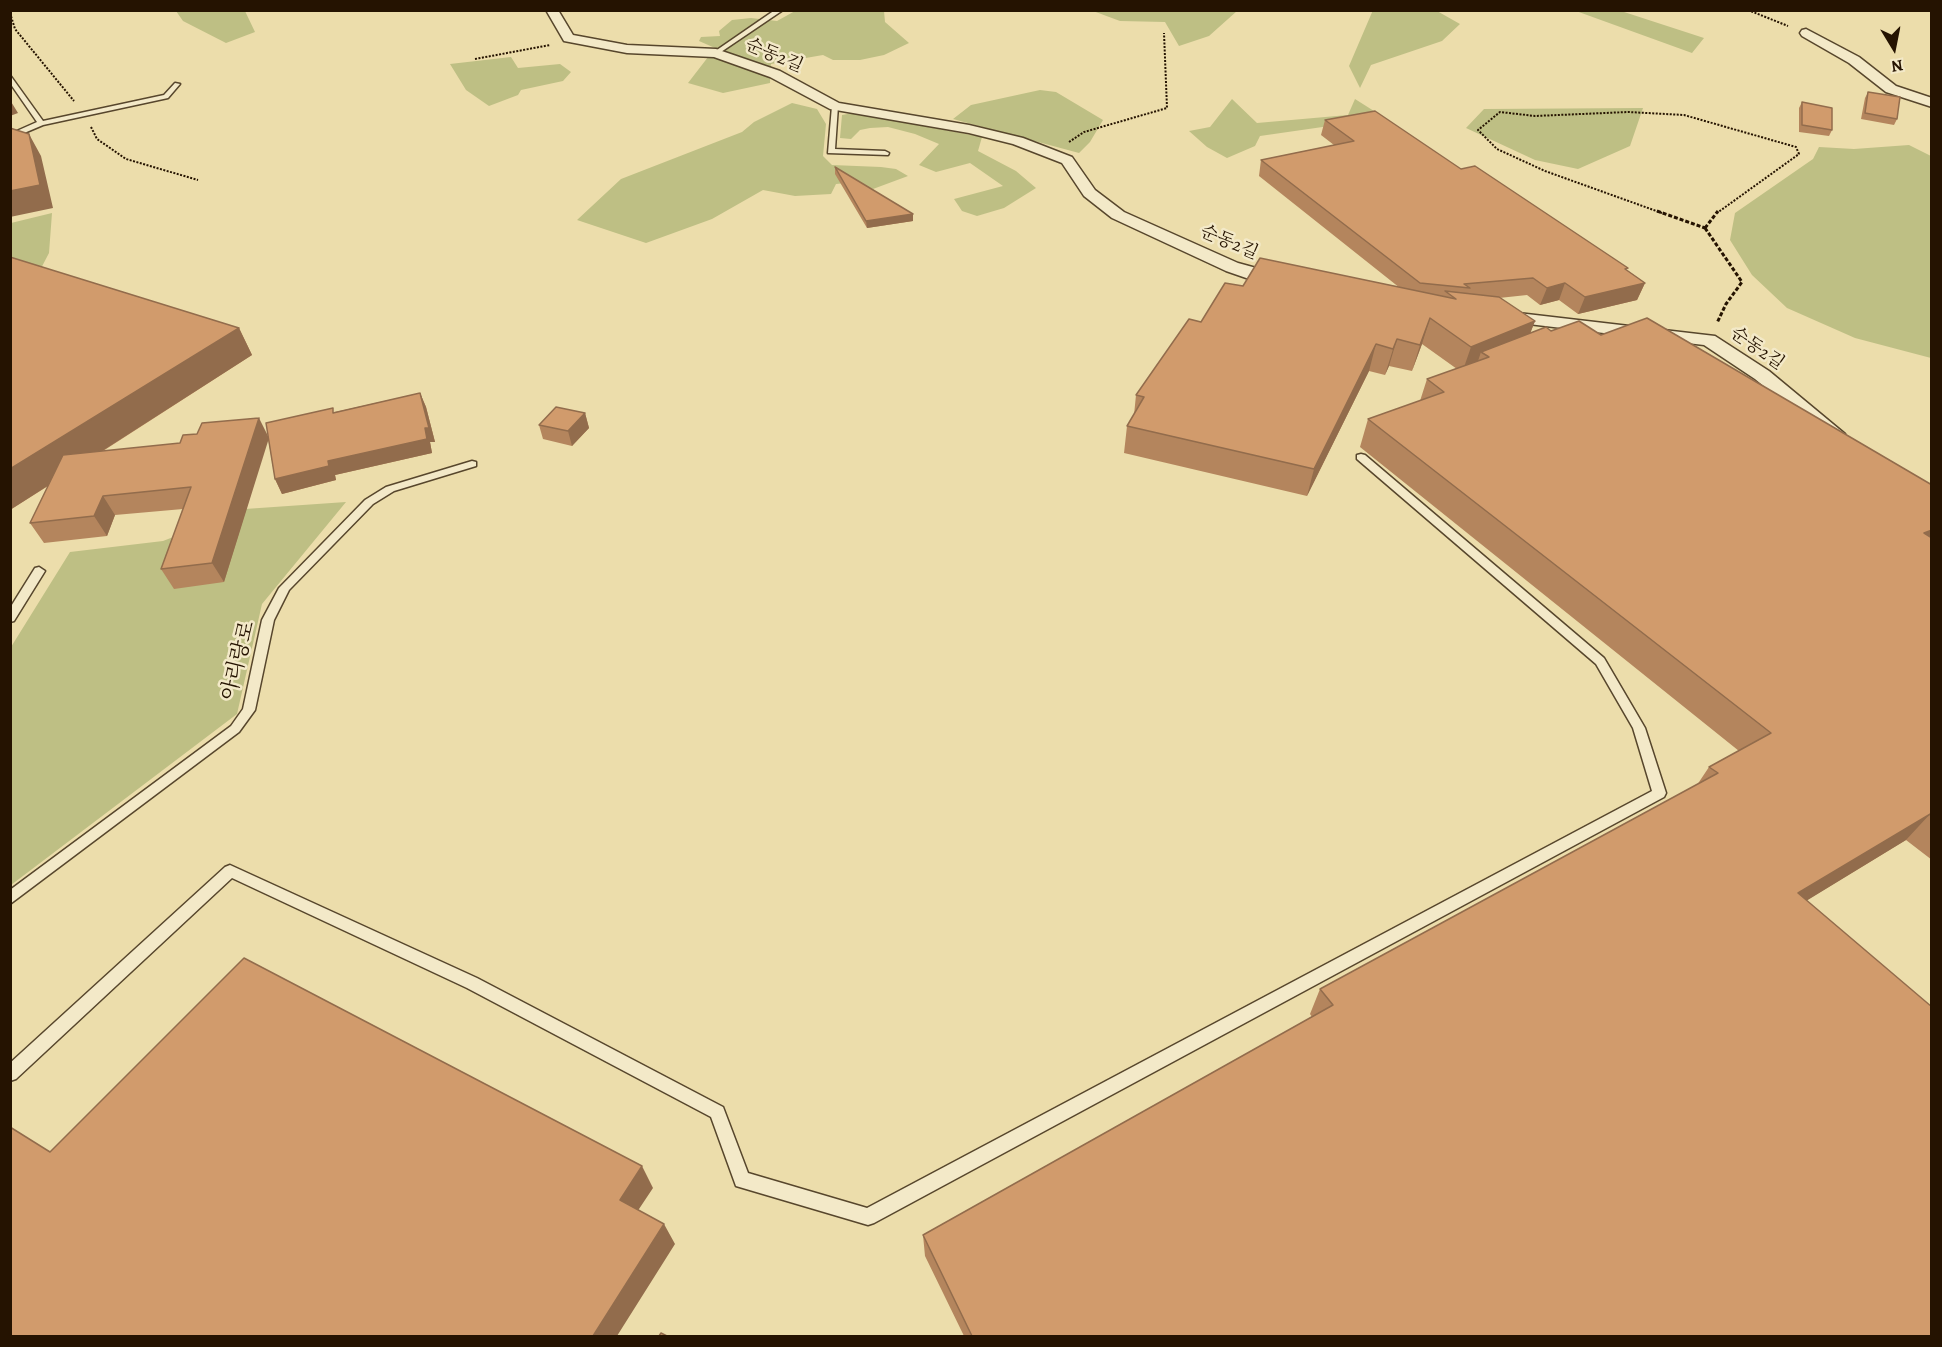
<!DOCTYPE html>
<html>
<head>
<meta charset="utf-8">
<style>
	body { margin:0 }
	#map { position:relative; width:1942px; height:1347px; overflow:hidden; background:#ecddab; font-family:Alegreya,serif }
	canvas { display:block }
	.frame { position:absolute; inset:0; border:12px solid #251301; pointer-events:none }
	.north { position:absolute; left:1864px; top:18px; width:60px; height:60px; -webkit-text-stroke:4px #f3e9c8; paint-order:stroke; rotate:170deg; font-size:16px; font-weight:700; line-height:24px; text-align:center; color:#251301 }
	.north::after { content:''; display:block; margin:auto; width:21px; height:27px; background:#251301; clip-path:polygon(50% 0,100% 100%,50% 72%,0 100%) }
</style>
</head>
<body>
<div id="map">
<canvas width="1942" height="1347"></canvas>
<div class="frame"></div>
<div class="north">N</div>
</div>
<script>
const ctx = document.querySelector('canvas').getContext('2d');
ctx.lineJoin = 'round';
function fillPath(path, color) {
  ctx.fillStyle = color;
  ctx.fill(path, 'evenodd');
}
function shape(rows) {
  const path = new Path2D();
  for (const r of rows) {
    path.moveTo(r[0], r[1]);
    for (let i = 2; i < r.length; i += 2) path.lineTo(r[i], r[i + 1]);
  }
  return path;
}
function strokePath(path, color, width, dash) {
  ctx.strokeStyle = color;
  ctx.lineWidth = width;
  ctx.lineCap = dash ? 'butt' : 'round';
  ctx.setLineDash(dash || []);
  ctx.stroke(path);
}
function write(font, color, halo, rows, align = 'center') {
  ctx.font = font + ' Alegreya,"Noto Serif KR",serif';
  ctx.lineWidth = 5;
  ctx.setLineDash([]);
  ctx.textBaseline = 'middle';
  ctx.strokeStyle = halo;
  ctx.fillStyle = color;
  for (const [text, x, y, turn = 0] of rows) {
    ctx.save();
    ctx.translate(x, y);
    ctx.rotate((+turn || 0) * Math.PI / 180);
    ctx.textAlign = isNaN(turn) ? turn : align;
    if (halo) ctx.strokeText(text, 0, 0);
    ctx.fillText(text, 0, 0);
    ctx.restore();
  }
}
const green = shape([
	[1373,10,1437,11,1460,24,1442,41,1371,65,1360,88,1349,66],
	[176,11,245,11,255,32,226,43,183,21],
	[795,11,884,11,885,22,909,43,884,55,860,60,833,60,823,55,771,64,770,83,723,93,688,83,715,48,699,41,701,37,720,36,719,31,732,20,751,18,777,21],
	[1093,11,1237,10,1237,11,1209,36,1179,46,1165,22,1120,21],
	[1576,11,1621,11,1704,38,1692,53],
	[511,57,518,68,560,64,571,72,563,81,521,90,518,95,489,106,466,90,450,64],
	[1040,90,1056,92,1103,120,1090,142,1079,153,953,119,971,105],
	[1232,99,1257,123,1348,115,1355,99,1385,118,1260,136,1255,146,1227,158,1207,147,1189,131,1210,127],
	[792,103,817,109,826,124,823,156,832,165,881,167,896,169,908,176,873,189,856,182,836,184,831,194,795,196,763,190,712,219,646,243,577,220,621,179,742,132,754,122],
	[1643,108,1630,146,1578,169,1535,160,1466,128,1484,109],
	[853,113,982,137,978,151,1016,171,1036,188,1004,208,977,216,962,211,954,199,1003,186,970,163,936,172,919,165,939,144,915,134,888,127,870,128,860,130,851,139,840,138,842,115],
	[1909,145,1931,156,1931,358,1855,338,1787,308,1752,275,1730,240,1735,213,1813,159,1819,147,1854,149],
	[52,213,49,253,37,276,11,274,11,223],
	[346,502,262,604,237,714,11,885,11,647,70,552,163,541,245,509]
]);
const pathFar1 = shape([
	[1748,10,1788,26],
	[10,13,15,29,74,101],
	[475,59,550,45],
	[91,127,97,139,126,159,198,180],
	[1069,142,1084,132,1167,108,1164,33],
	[1662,213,1545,171,1497,149,1478,130,1500,112,1535,116,1628,112,1684,115,1796,147,1799,154,1717,213]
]);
const path = shape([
	[1657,211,1705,228],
	[1705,228,1742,282,1726,304,1717,323],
	[1705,228,1718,211]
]);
const lane = shape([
	[775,10,783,10,718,54,714,54,714,52,775,10],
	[10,75,43,121,164,95,175,83,180,84,168,98,43,125,10,139,10,134,37,122,10,83,10,75],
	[835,104,838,106,835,149,885,151,889,153,888,155,828,153,832,106,835,104],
	[1361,454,1365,455,1604,658,1645,728,1666,793,1664,797,874,1223,868,1225,736,1186,711,1117,467,988,232,878,16,1079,10,1081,10,1063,225,867,230,865,477,978,723,1107,748,1173,867,1208,1652,791,1633,728,1596,664,1357,459,1357,455,1361,454],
	[472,461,476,462,476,466,394,491,373,504,289,590,274,620,255,710,239,732,10,904,10,890,231,726,243,709,262,620,279,588,365,500,386,487,472,461],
	[39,567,45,571,14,621,10,622,10,608,35,568,39,567]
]);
const street = shape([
	[546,10,558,10,573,35,627,45,716,49,780,71,839,103,969,125,1023,138,1072,157,1095,190,1124,212,1238,263,1289,277,1291,281,1289,285,1283,286,1252,280,1226,271,1112,218,1084,196,1062,163,1013,144,969,133,830,109,770,77,714,57,627,53,564,41,546,10],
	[1806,29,1859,57,1896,86,1932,98,1932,107,1886,92,1849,63,1802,36,1800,33,1802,30,1806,29],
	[1501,311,1715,336,1769,371,1845,434,1842,438,1835,440,1828,438,1755,379,1704,345,1495,320,1492,316,1495,312,1501,311]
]);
const wall = shape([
	[1868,92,1897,119,1894,125,1861,119,1865,98],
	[1802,102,1832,130,1829,136,1799,132,1799,108],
	[1325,120,1461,169,1627,270,1645,283,1637,300,1578,314,1559,300,1540,305,1527,295,1499,298,1535,321,1530,333,1551,331,1601,335,1932,485,1932,860,1906,840,1807,900,1932,1336,964,1336,925,1256,923,1235,1312,1017,1310,1014,1320,989,1697,785,1709,767,1739,751,1360,447,1368,419,1420,401,1427,379,1457,369,1422,344,1412,371,1389,366,1385,375,1369,371,1307,496,1124,453,1127,426,1134,415,1136,395,1201,322,1243,286,1400,288,1259,176,1261,160,1334,145,1321,135],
	[835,167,913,214,913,221,867,228,835,174],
	[239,328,252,355,103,451,268,437,335,412,420,393,426,407,435,442,430,442,432,453,335,475,336,480,282,494,275,479,268,438,224,582,174,589,161,569,183,509,115,515,107,536,44,543,30,523,48,486,10,510],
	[585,413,589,428,572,446,543,439,539,425]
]);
const shadedWall = shape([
	[10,100,18,113,10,116],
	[29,134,41,156,53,208,10,217,10,191],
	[913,214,913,221,867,228,866,221],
	[1565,283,1559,300,1540,305,1547,288],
	[1645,283,1637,300,1578,314,1585,297],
	[1430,318,1422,344,1412,371,1420,345],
	[1535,321,1525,347,1489,357,1481,352,1476,367,1462,373,1471,347],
	[239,328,252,355,10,510,10,469],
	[1397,339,1389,366,1385,375,1393,349],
	[1376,344,1369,371,1307,496,1314,469],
	[420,393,426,407,435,442,430,442,432,453,335,475,336,480,282,494,275,479,328,461],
	[585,413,589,428,572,446,568,431],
	[259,418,269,438,224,582,212,563],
	[103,496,115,515,107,536,94,516],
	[1932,530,1932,548,1924,533],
	[1931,813,1906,840,1775,920,1798,893],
	[642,1166,653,1188,631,1221,620,1200],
	[664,1224,675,1244,617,1336,593,1336]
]);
const building = shape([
	[1868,92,1900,97,1897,119,1865,113,1868,92],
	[1802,102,1832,108,1832,130,1802,125,1802,102],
	[1375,111,1461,169,1475,166,1628,268,1625,269,1645,283,1585,297,1565,283,1547,288,1533,278,1464,284,1470,288,1420,283,1261,160,1354,141,1325,120,1375,111],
	[10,128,29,134,40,185,10,191,10,128],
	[835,167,913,214,866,221,835,167],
	[10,257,239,328,10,469,10,257],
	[1260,258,1456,299,1445,291,1499,297,1535,321,1471,347,1430,318,1420,345,1397,339,1393,349,1376,344,1314,469,1127,426,1144,397,1136,395,1189,319,1201,322,1225,283,1243,286,1260,258],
	[1647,318,1932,485,1932,530,1924,533,1932,538,1932,813,1798,893,1932,1007,1932,1336,972,1336,923,1235,1333,1005,1320,989,1718,773,1709,767,1771,733,1368,419,1444,392,1427,379,1489,357,1481,352,1546,327,1551,331,1579,321,1601,335,1647,318],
	[420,393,429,428,425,428,427,439,328,461,329,466,275,479,266,423,333,408,333,413,420,393],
	[556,407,585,413,568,431,539,425,556,407],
	[259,418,212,563,161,569,191,487,103,496,94,516,30,523,63,455,180,443,183,435,197,434,202,423,259,418],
	[244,958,642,1166,620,1200,664,1224,593,1336,10,1336,10,1127,50,1152,244,958],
	[661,1333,667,1336,659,1336,661,1333]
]);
const farStreetnames = [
	["순동2길",774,56,23],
	["순동2길",1229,243,23],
	["순동2길",1757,349,35]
];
const streetNames = [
	["아리랑로",239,661,-76]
];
fillPath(green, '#bebf84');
strokePath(lane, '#57462c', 3);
strokePath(street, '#57462c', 3);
strokePath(pathFar1, '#251301', 2, [2, 1.5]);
strokePath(path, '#251301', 3, [4, 2]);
fillPath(lane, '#f3e9c8');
fillPath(street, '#f3e9c8');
fillPath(wall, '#b4855d');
fillPath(shadedWall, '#926c4c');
fillPath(building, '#d19b6c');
strokePath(building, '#926c4c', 1.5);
write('18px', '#251301', '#f3e9c8', farStreetnames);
write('21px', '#251301', '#f3e9c8', streetNames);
</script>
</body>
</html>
